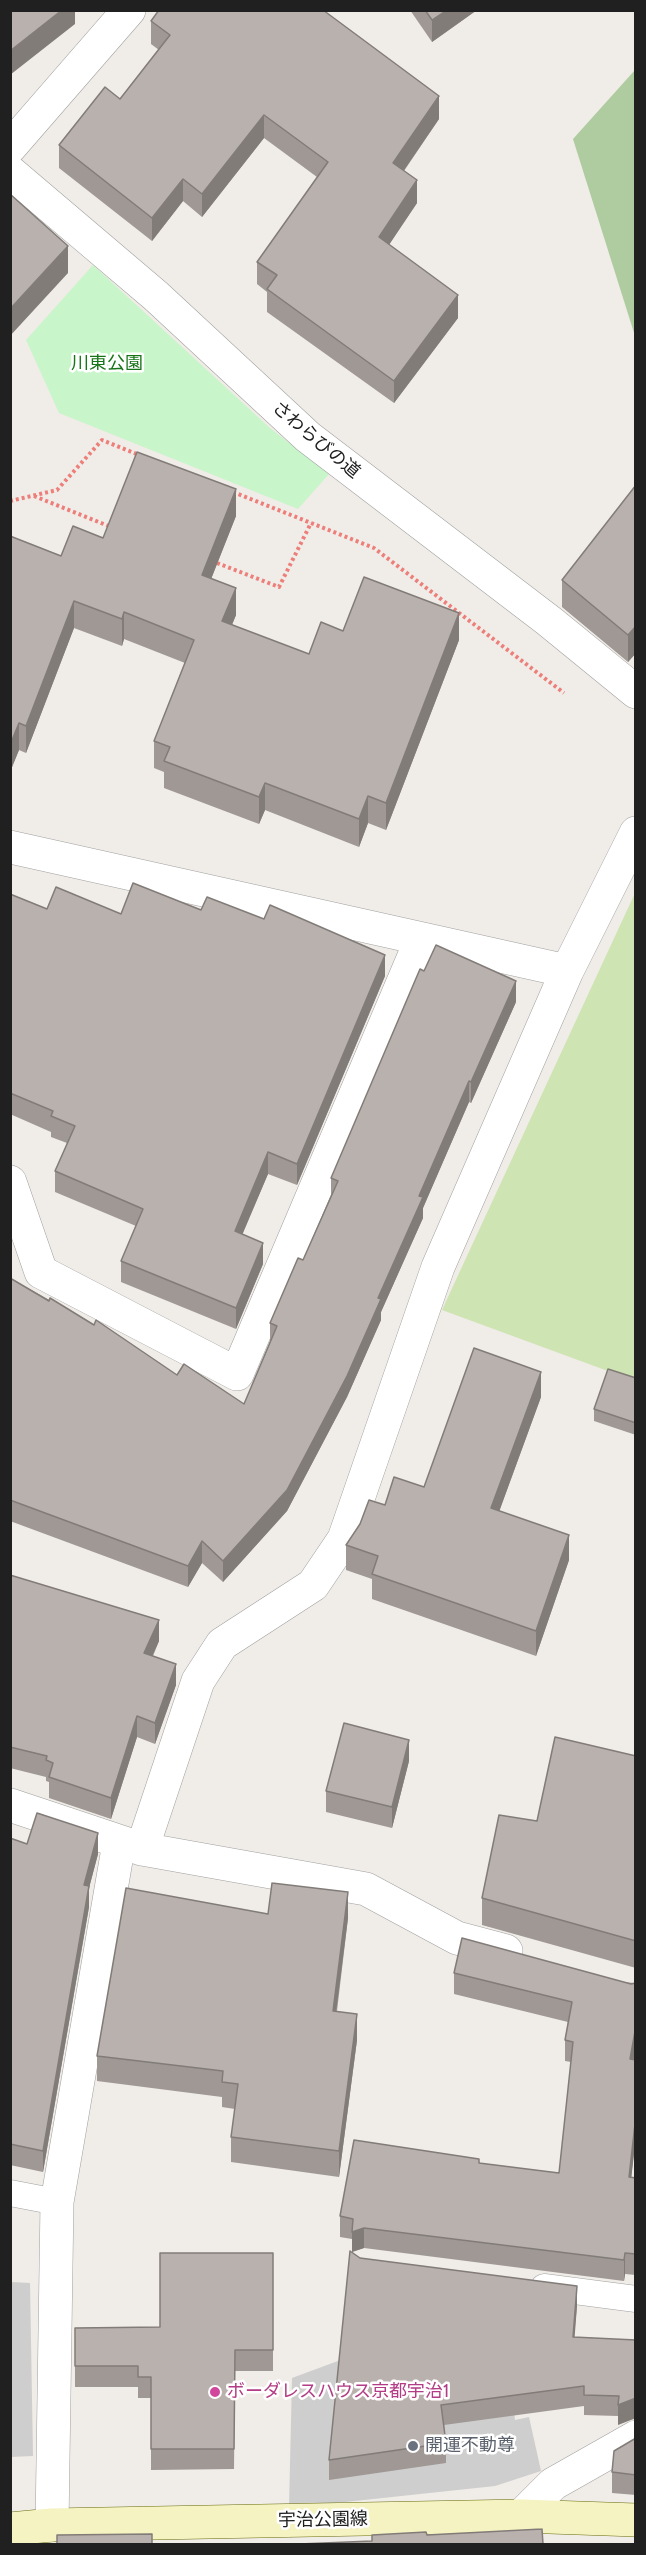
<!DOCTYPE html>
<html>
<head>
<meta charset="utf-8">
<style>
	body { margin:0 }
	#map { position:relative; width:646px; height:2555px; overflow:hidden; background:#f0ece7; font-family:Cabin,sans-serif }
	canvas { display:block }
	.frame { position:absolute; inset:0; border:12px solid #202020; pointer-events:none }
</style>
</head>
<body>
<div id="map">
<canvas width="646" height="2555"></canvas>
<div class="frame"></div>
</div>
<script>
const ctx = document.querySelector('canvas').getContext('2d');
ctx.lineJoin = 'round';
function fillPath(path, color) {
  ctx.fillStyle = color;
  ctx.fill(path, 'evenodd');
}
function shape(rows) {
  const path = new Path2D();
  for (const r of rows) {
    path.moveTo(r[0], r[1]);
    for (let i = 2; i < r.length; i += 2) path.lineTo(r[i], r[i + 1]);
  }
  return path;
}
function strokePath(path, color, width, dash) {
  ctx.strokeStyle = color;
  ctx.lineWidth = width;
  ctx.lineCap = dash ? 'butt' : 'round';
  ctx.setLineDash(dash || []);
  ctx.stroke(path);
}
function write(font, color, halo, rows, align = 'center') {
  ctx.font = font + ' Cabin,"Noto Sans JP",sans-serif';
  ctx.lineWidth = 5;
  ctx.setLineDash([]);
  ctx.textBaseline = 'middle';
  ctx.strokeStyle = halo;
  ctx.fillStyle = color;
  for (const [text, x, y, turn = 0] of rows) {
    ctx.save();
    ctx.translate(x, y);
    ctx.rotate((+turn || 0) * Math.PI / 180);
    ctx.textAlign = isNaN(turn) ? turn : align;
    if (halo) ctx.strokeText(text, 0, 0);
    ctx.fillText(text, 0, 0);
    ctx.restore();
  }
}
const religious = shape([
	[11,2282,30,2283,33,2456,11,2457],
	[506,2343,515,2420,529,2417,541,2471,495,2486,289,2508,292,2378,346,2358]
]);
const grass = shape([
	[635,893,635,1381,442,1310]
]);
const forest = shape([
	[635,70,635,336,573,139]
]);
const park = shape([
	[93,265,270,428,329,474,298,509,59,413,26,340]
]);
const path = shape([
	[233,492,374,548,564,693],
	[34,496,111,527],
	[10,501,57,490,102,440,139,455],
	[217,563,279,587,311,523]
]);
const service = shape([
	[10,2193,57,2202],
	[544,2287,636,2299]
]);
const minor = shape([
	[10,147,129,10],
	[10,172,156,296,308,437,549,621,636,692],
	[10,847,567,971],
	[10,1182,41,1272,237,1374,421,940],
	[10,1805,142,1849,366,1889,457,1938,506,1951],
	[142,1849,198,1681,222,1644,313,1585,344,1539,438,1267,567,971,636,833],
	[521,2516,553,2484,636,2437],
	[52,2525,57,2202,119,1843]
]);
const secondary = shape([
	[10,2529,52,2525,521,2516,636,2520]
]);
const wall = shape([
	[410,10,477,10,432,42],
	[151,21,439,119,404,171,417,203,389,244,458,318,394,403,267,312,267,292,257,284,257,262,317,177,264,138,202,217,183,201,152,241,59,168,59,145,120,99,159,50,151,44],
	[636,485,636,653,628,662,562,607,562,580],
	[236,516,211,579,236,615,232,625,309,654,343,631,459,640,386,830,368,823,359,847,265,810,259,824,164,788,164,772,154,768,154,741,185,663,124,639,122,646,74,628,26,753,19,750,10,772,10,536,61,556,103,538],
	[10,894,47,909,121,914,201,910,385,976,297,1185,268,1174,242,1234,263,1264,236,1329,121,1282,121,1261,136,1226,55,1192,55,1171,67,1143,51,1137,51,1132,10,1114],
	[516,1002,471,1103,469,1102,423,1208,423,1218,381,1312,381,1320,347,1397,287,1511,223,1582,202,1563,188,1587,10,1521,10,1278,94,1325,177,1375,244,1404,270,1342,270,1323,303,1260,331,1196,331,1178],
	[636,1378,636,1435,594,1421,594,1409],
	[541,1397,499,1511,569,1560,536,1656,372,1599,372,1579,346,1570,346,1545,424,1487],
	[10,1575,159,1641,153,1656,176,1685,155,1744,137,1737,111,1819,49,1798,49,1782,46,1781,46,1777,10,1768],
	[636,1756,636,1968,482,1925,482,1898,537,1821],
	[409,1761,392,1828,326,1812,326,1791],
	[10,1838,27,1844,98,1854,89,1888,89,1907,43,2172,10,2165],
	[268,1914,348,1918,337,2011,357,2040,339,2177,231,2162,231,2137,235,2109,222,2107,222,2097,97,2081,97,2056],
	[454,1973,636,1983,636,2047,633,2060,636,2060,636,2136,631,2178,636,2178,636,2275,625,2274,624,2281,364,2248,352,2252,360,2258,577,2306,574,2337,636,2340,618,2425,618,2416,584,2415,584,2406,444,2425,446,2443,446,2463,329,2480,329,2460,352,2252,352,2239,340,2237,340,2216,479,2163,559,2173,571,2062,565,2061,565,2040,568,2022,454,1994],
	[273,2253,273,2371,235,2371,234,2469,151,2470,151,2398,138,2398,138,2387,75,2387,75,2328,160,2327],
	[636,2438,636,2495,612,2493,612,2472]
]);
const shadedWall = shape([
	[62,10,75,10,75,24,10,75,10,51],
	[447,10,477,10,432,42,432,20],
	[439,96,439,119,393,186,393,163],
	[264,115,264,138,202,217,202,194],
	[183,179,183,201,152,241,152,218],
	[417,180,417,203,379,260,379,237],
	[68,246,68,273,10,336,10,309],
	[458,295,458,318,394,403,394,381],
	[236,489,236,516,202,602,202,575],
	[236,588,236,615,222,648,222,621],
	[74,601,74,628,26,753,26,726],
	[124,612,124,639,122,646,122,619],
	[459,613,459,640,386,830,386,803],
	[636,626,636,653,628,662,628,635],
	[19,723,19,750,10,772,10,745],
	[265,783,265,810,259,824,259,797],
	[368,796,368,823,359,847,359,819],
	[385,955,385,976,297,1185,297,1164],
	[516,981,516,1002,471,1103,471,1082],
	[469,1081,469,1102,423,1208,423,1218,381,1312,381,1320,347,1397,287,1511,223,1582,223,1561,378,1298,419,1196],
	[268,1152,268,1174,235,1252,235,1231],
	[263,1243,263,1264,236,1329,236,1308],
	[541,1372,541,1397,491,1534,491,1508],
	[569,1535,569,1560,536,1656,536,1631],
	[202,1541,202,1563,188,1587,188,1566],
	[159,1620,159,1641,144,1674,144,1653],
	[176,1664,176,1685,155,1744,155,1723],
	[137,1716,137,1737,111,1819,111,1798],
	[409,1740,409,1761,392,1828,392,1807],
	[98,1833,98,1854,89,1888,89,1907,43,2172,43,2151,84,1885],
	[348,1892,348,1918,333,2036,333,2011],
	[357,2014,357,2040,339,2177,339,2151],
	[636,2026,636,2047,630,2080,630,2059],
	[636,2115,636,2136,629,2198,629,2177],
	[364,2228,364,2248,352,2252,352,2232],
	[625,2253,625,2274,624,2281,624,2260],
	[577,2286,577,2306,573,2358,573,2337],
	[636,2398,636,2418,618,2425,618,2405]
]);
const building = shape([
	[10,10,62,10,10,51,10,10],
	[159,10,323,10,439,96,393,163,417,180,379,237,458,295,394,381,267,289,277,275,257,262,328,162,264,115,202,194,183,179,152,218,59,145,105,87,120,99,170,35,151,21,159,10],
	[425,10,447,10,432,20,425,10],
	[10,194,68,246,10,309,10,194],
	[137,452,236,489,202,575,236,588,222,621,309,654,321,622,343,631,364,577,459,613,386,803,368,796,359,819,265,783,259,797,164,761,170,747,154,741,194,640,124,612,122,619,74,601,26,726,19,723,10,745,10,536,61,556,73,526,103,538,137,452],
	[636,485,636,626,628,635,562,580,636,485],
	[133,883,201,910,207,897,264,919,270,905,385,955,297,1164,268,1152,235,1231,263,1243,236,1308,121,1261,143,1209,55,1171,75,1126,51,1116,53,1111,10,1093,10,894,47,909,56,887,121,914,133,883],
	[436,945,516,981,471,1082,469,1081,419,1196,423,1197,378,1298,381,1299,347,1376,287,1490,223,1561,202,1541,188,1566,10,1500,10,1278,49,1301,50,1298,94,1325,96,1320,177,1375,184,1364,244,1404,277,1326,270,1323,298,1258,303,1260,338,1181,331,1178,420,969,424,971,436,945],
	[474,1348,541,1372,491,1508,569,1535,536,1631,372,1574,378,1556,346,1545,360,1524,369,1500,385,1505,394,1477,424,1487,474,1348],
	[608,1369,636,1378,636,1423,594,1409,608,1369],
	[10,1575,159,1620,144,1653,176,1664,155,1723,137,1716,111,1798,49,1777,53,1763,46,1760,47,1756,10,1747,10,1575],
	[344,1723,409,1740,392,1807,326,1791,344,1723],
	[555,1737,636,1756,636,1941,482,1898,499,1815,537,1821,555,1737],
	[37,1813,98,1833,84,1885,89,1886,43,2151,10,2144,10,1838,27,1844,37,1813],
	[272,1883,348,1892,333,2011,357,2014,339,2151,231,2137,238,2084,222,2082,223,2071,97,2056,126,1888,268,1914,272,1883],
	[462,1938,631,1984,636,1983,636,2026,630,2059,636,2060,636,2115,629,2177,636,2178,636,2254,625,2253,624,2260,364,2228,352,2232,353,2219,340,2216,354,2140,479,2159,479,2163,559,2173,573,2042,565,2040,572,2002,454,1973,462,1938],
	[350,2251,360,2258,577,2286,573,2337,636,2340,636,2398,618,2405,619,2396,584,2395,584,2386,441,2405,446,2443,329,2460,350,2251],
	[160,2253,273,2253,273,2350,235,2350,234,2449,151,2449,151,2377,138,2377,138,2366,75,2366,75,2328,160,2327,160,2253],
	[636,2438,636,2475,612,2472,614,2451,636,2438],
	[542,2529,543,2544,299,2544,372,2541,372,2535,426,2532,427,2535,542,2529],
	[152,2534,152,2544,57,2544,57,2535,152,2534]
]);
const markers = [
	[215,2392,6,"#d1479c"],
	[413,2446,6,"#6b7280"]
];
const parkNames = [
	["川東公園",107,364]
];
const streetNames = [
	["さわらびの道",316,440,40],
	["宇治公園線",323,2520,-1]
];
const hotelNames = [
	["ボーダレスハウス京都宇治1",227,2392]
];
const worshipNames = [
	["開運不動尊",425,2446]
];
fillPath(religious, '#cecece');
fillPath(grass, '#cee4b3');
fillPath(forest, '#afcba0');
fillPath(park, '#c9f5ca');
strokePath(service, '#a1a1a1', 27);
strokePath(minor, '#a1a1a1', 34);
strokePath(secondary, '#6a6e10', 34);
strokePath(path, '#ed7f7b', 4, [3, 3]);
strokePath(service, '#fff', 26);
strokePath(minor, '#fff', 33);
strokePath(secondary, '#f4f3c1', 33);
fillPath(wall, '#9f9895');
fillPath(shadedWall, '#827c79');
fillPath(building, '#b9b1ad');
strokePath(building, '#827c79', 1.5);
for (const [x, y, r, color] of markers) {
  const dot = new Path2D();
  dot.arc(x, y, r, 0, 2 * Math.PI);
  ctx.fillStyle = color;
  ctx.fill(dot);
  strokePath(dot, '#fff', 2);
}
write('18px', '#177518', '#fff', parkNames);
write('18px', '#202020', '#fff', streetNames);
write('18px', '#b23c85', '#fff', hotelNames, 'left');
write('18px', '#5b616d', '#fff', worshipNames, 'left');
</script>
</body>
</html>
